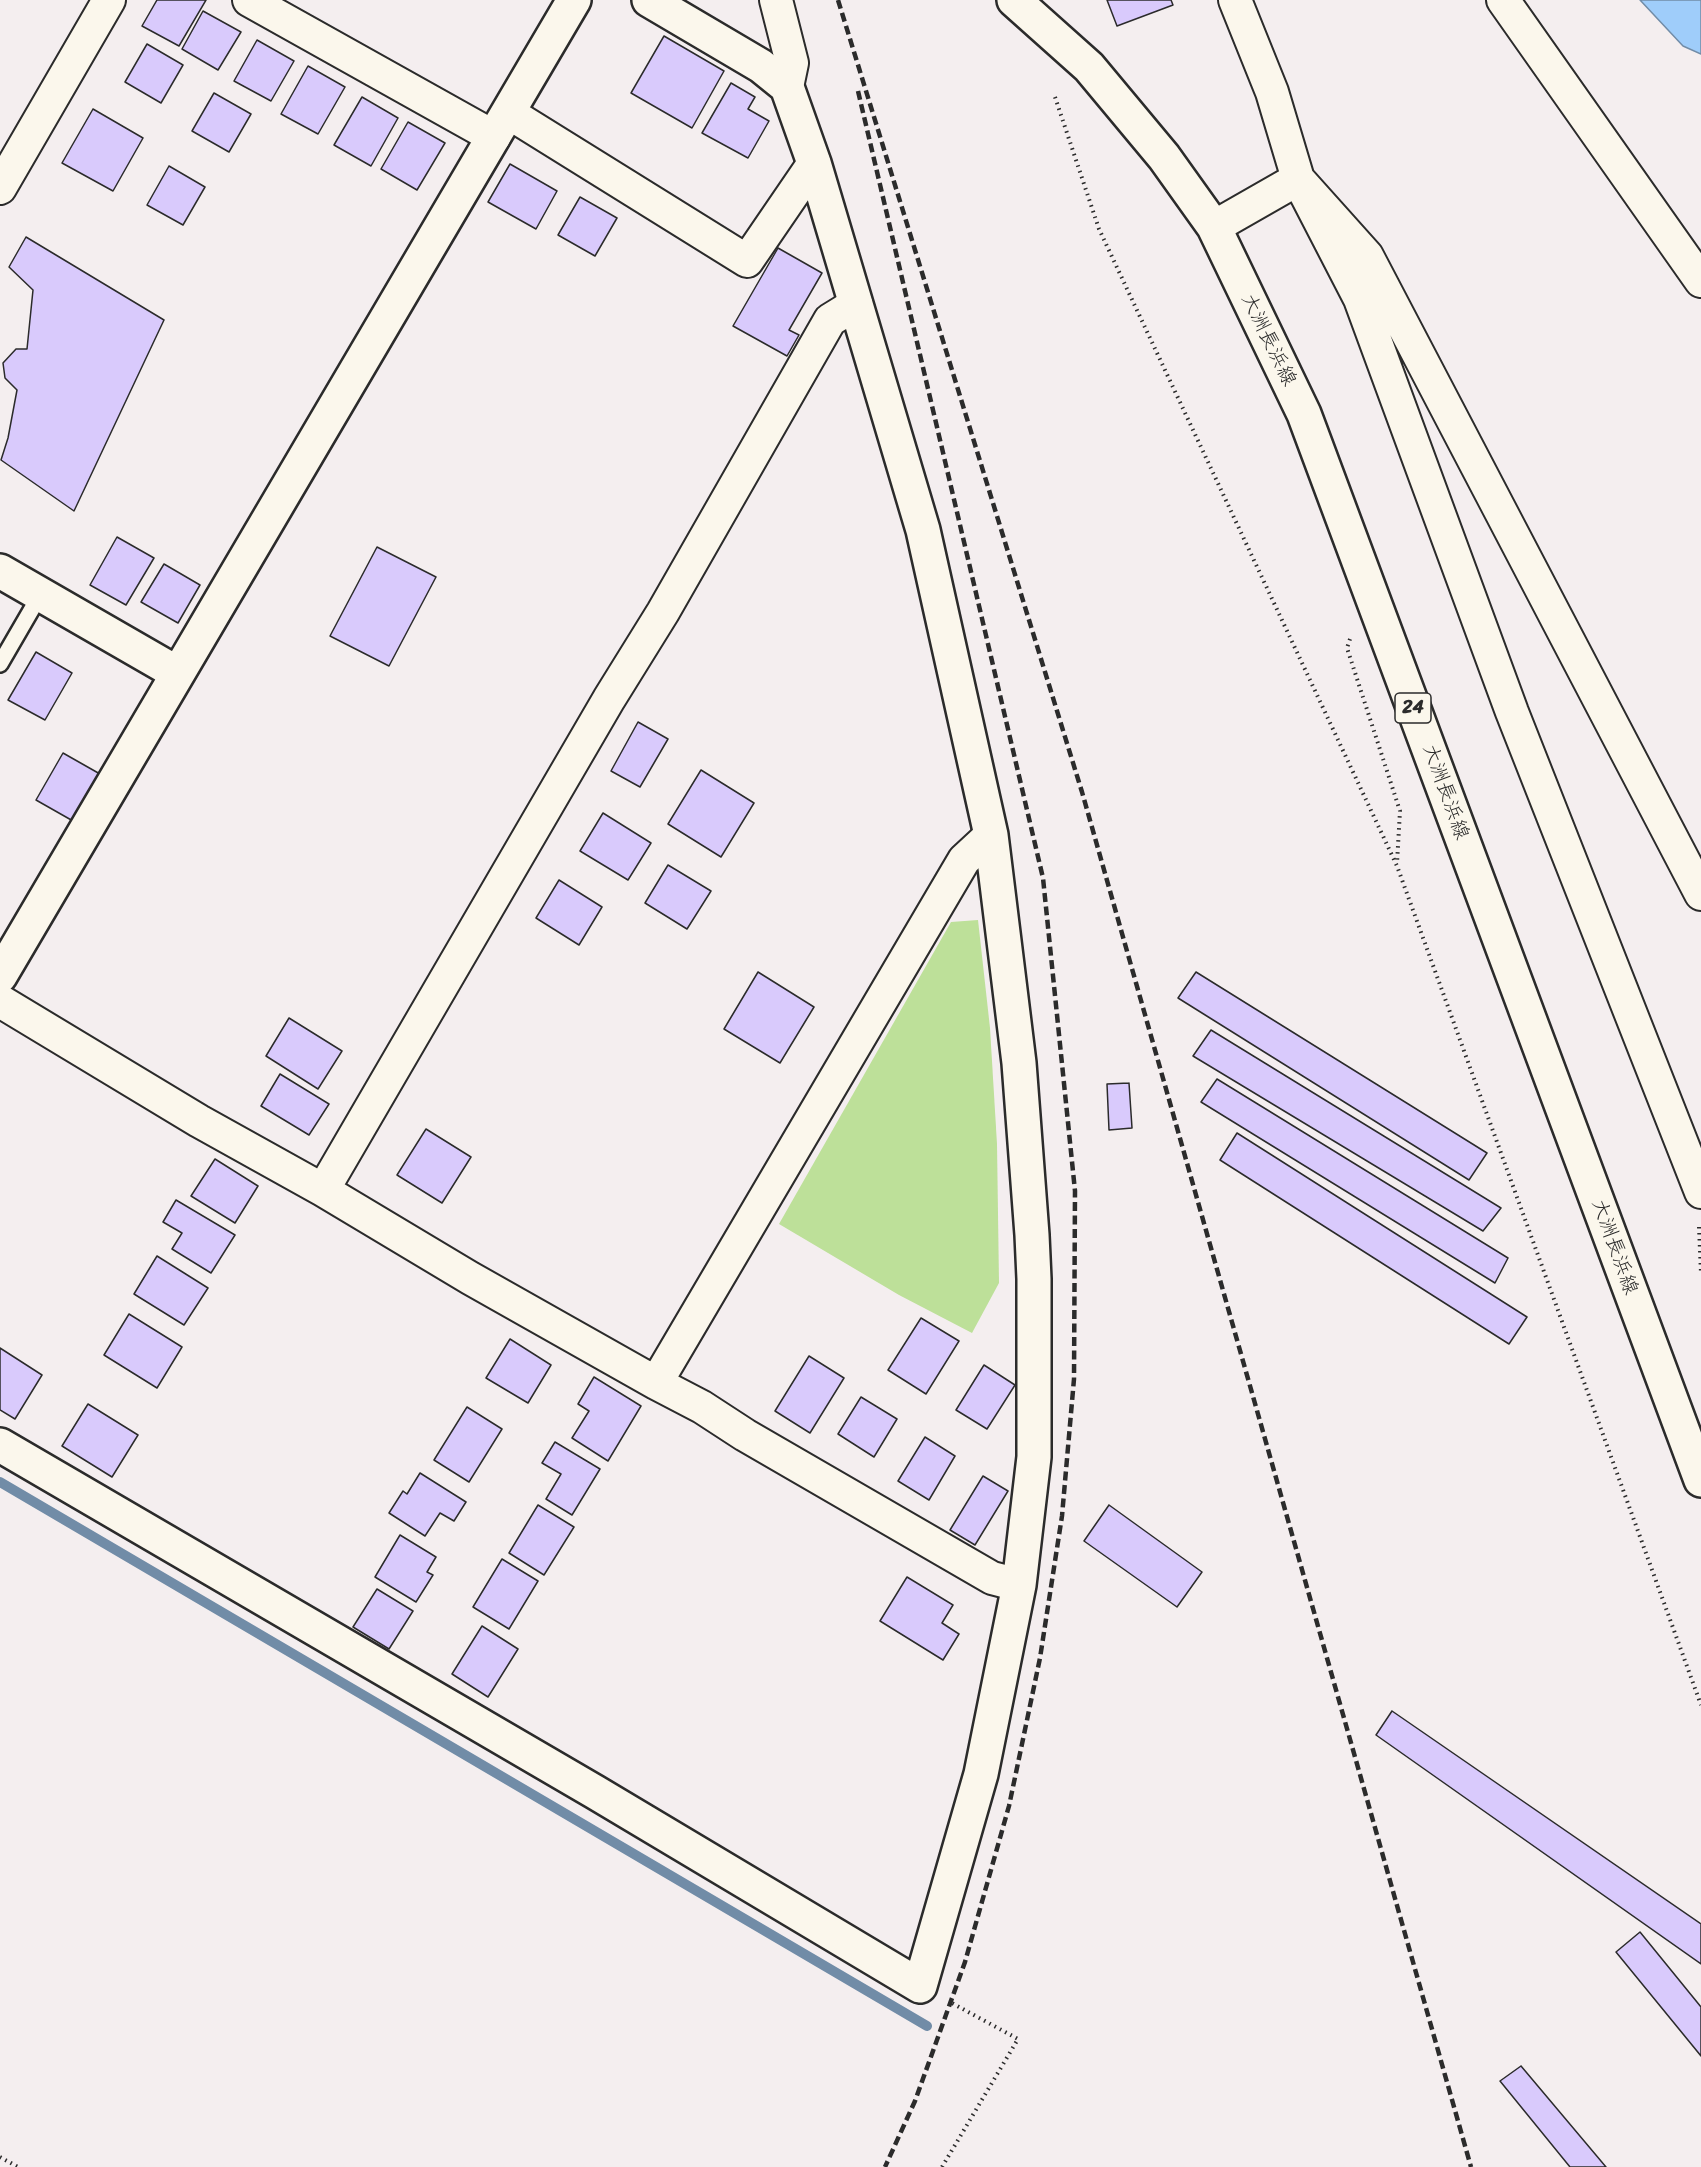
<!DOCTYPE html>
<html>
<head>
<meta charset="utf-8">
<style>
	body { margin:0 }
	canvas { display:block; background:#f4eeef }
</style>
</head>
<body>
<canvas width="1701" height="2167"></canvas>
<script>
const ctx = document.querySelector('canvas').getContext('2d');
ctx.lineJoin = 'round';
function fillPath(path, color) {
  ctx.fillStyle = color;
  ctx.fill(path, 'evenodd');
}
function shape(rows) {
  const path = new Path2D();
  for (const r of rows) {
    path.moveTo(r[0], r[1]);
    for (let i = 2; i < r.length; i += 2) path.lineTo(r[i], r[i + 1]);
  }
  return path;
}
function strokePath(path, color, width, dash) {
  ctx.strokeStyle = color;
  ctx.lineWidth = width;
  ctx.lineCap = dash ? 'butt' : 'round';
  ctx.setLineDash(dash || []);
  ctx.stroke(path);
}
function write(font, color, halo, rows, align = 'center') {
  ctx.font = font + ' Sriracha,"Klee One",sans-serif';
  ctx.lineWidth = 6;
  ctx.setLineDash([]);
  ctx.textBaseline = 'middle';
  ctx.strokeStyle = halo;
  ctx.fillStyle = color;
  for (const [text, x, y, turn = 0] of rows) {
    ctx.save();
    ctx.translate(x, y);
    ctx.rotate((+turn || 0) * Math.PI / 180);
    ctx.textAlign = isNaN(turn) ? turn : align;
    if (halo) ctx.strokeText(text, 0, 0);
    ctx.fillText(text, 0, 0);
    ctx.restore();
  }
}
const green = shape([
	[978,920,990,1028,997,1144,999,1283,972,1333,899,1295,779,1224,951,922]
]);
const water = shape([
	[1640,0,1701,0,1701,54,1683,46,1640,0]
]);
const stream = shape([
	[0,1482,927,2026]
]);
const building = shape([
	[157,0,206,0,179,46,142,26,157,0],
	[1107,0,1171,0,1173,5,1117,26,1107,0],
	[203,11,241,32,218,70,182,49,203,11],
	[664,36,724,71,692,128,631,93,664,36],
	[257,40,294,61,271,101,234,81,257,40],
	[147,44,183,65,161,103,125,82,147,44],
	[308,66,345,87,318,134,281,114,308,66],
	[731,83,755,97,748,109,769,121,748,158,702,133,731,83],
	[214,93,251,114,229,152,192,131,214,93],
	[362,97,398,118,371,166,334,145,362,97],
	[93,109,143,138,113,191,62,163,93,109],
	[408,122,445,143,417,190,381,169,408,122],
	[510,164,557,191,536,229,488,202,510,164],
	[169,166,205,187,183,225,147,205,169,166],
	[580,197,617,218,595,256,558,235,580,197],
	[26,237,164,320,74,511,1,460,8,438,17,390,5,378,3,363,16,349,27,349,33,290,9,267,26,237],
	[778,248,822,273,789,330,799,335,787,356,733,326,778,248],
	[117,537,154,558,126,605,90,585,117,537],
	[377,547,436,577,389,666,330,636,377,547],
	[164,564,200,585,178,623,141,602,164,564],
	[36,652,72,673,45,720,8,700,36,652],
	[638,722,668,739,640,787,611,771,638,722],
	[63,753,100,774,73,821,36,800,63,753],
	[701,770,754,803,721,857,668,824,701,770],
	[603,813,651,843,628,880,580,851,603,813],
	[668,865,711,891,687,929,645,903,668,865],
	[559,880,602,907,579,945,536,918,559,880],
	[758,972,814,1007,780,1063,724,1029,758,972],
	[1196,972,1487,1153,1469,1180,1178,998,1196,972],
	[289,1018,342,1051,318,1089,266,1056,289,1018],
	[1211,1030,1501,1208,1483,1231,1193,1056,1211,1030],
	[280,1074,329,1104,309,1135,261,1106,280,1074],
	[1217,1079,1508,1258,1495,1283,1201,1102,1217,1079],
	[1129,1083,1132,1128,1109,1130,1107,1084,1129,1083],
	[426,1129,471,1157,442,1203,397,1175,426,1129],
	[1237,1133,1527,1317,1509,1344,1220,1160,1237,1133],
	[215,1159,258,1186,235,1223,191,1196,215,1159],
	[176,1200,235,1235,211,1273,172,1249,182,1233,163,1222,176,1200],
	[157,1256,208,1288,184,1325,134,1294,157,1256],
	[129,1314,182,1347,157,1388,104,1355,129,1314],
	[921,1318,959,1341,926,1394,888,1370,921,1318],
	[510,1339,551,1365,528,1403,486,1378,510,1339],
	[0,1348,42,1375,15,1419,0,1410,0,1348],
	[809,1356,844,1378,810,1433,775,1411,809,1356],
	[984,1365,1015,1385,987,1429,956,1410,984,1365],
	[594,1377,641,1406,608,1461,572,1438,589,1411,578,1404,594,1377],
	[861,1397,897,1419,874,1457,838,1434,861,1397],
	[88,1404,138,1435,112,1477,62,1446,88,1404],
	[467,1407,502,1429,469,1482,434,1460,467,1407],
	[925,1437,955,1456,929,1500,898,1481,925,1437],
	[555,1442,600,1469,572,1515,546,1499,561,1474,542,1463,555,1442],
	[420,1473,466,1502,454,1521,440,1513,425,1536,389,1513,403,1491,407,1494,420,1473],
	[983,1476,1008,1491,975,1545,950,1530,983,1476],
	[538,1505,574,1527,544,1575,509,1553,538,1505],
	[1109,1505,1202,1572,1177,1607,1084,1541,1109,1505],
	[400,1535,436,1557,427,1572,433,1575,416,1602,375,1577,400,1535],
	[502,1559,538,1581,509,1629,473,1607,502,1559],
	[907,1577,953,1605,942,1623,959,1634,943,1660,880,1621,907,1577],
	[377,1589,413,1611,389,1649,353,1627,377,1589],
	[482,1626,518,1649,488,1697,452,1674,482,1626],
	[1392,1711,1701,1924,1701,1964,1376,1735,1392,1711],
	[1640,1932,1701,2007,1701,2056,1616,1952,1640,1932],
	[1521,2066,1606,2167,1570,2167,1500,2081,1521,2066]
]);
const path = shape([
	[1055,97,1099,229,1397,866,1701,1705],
	[1350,639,1347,648,1400,811,1397,863],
	[1699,1227,1701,1273],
	[0,2157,18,2167],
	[942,2167,1018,2039,950,2002]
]);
const lane = shape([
	[0,664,40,595]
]);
const street = shape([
	[249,0,494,137],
	[776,0,792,63,787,87],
	[1235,0,1272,92,1298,179,1367,256,1701,894],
	[1503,0,1701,281],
	[509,113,747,261,814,163],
	[0,188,109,0],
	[1214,227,1298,179,1360,299,1512,712,1701,1192],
	[0,1001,199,1121,323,1190,470,1278,656,1383,702,1407,745,1435,992,1578,1019,1585],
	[323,1190,609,699,663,612,830,320,856,304],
	[656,1383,964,860,991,835]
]);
const secondary = shape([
	[0,571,177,673],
	[0,976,574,0],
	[0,1445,595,1792,920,1986,981,1774,1019,1585,1034,1457,1034,1279,1032,1235,1019,1063,991,835,923,530,814,163,787,87,761,66,649,0]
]);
const primary = shape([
	[1014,0,1089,67,1164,157,1214,227,1304,414,1701,1480]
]);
const rail = shape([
	[838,0,1082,792,1471,2167],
	[858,91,1043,878,1075,1191,1074,1379,1062,1516,1040,1658,1009,1806,965,1962,915,2101,885,2167]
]);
const shields = [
	[1413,708,36]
];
const shieldNames = [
	["24",1413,708]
];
const streetNames = [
	["大洲長浜線",1268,340,64],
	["大洲長浜線",1445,792,70],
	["大洲長浜線",1614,1247,70]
];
fillPath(green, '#bde099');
fillPath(water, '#9fcdfa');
strokePath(water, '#718ca7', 1.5);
strokePath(stream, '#718ca7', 10);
fillPath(building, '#d9cafc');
strokePath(building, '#2b2b2b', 1.5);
strokePath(lane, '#2b2b2b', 20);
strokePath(street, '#2b2b2b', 36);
strokePath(secondary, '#2b2b2b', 38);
strokePath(primary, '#2b2b2b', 38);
strokePath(path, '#2b2b2b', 4, [1.5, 4.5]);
strokePath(lane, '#fbf7ec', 15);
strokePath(street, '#fbf7ec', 32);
strokePath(secondary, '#fbf7ec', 33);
strokePath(primary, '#fbf7ec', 33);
strokePath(rail, '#2b2b2b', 4.5, [9, 4.5]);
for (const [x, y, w] of shields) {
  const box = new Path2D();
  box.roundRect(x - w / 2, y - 15, w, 30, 4.5);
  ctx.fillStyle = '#fbf7ec';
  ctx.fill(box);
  strokePath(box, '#2b2b2b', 1.5);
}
write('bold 18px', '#2b2b2b', null, shieldNames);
write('20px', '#2b2b2b', '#fbf7ec', streetNames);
</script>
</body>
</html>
